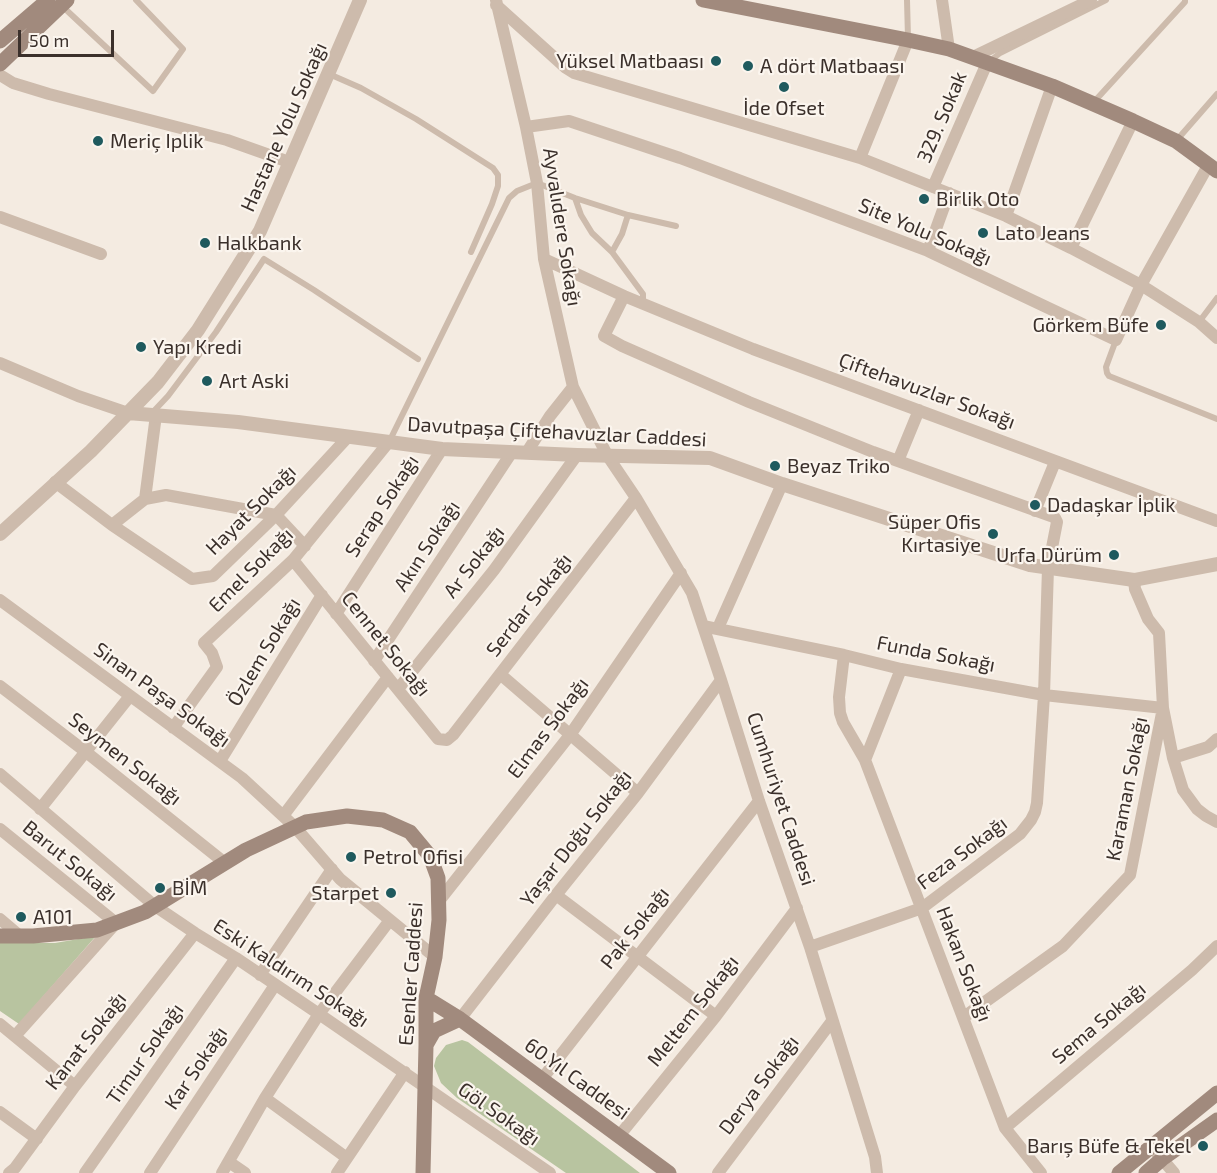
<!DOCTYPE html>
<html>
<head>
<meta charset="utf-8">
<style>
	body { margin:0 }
	#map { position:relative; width:1217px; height:1173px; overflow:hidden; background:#f4ebe1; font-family:"Exo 2",sans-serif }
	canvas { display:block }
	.scale { position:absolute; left:18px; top:30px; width:96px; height:27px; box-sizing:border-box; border:3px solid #3b302b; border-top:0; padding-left:8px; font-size:18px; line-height:21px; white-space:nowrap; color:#3b302b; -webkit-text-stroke:4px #fbf5ee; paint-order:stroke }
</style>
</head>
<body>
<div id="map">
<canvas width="1217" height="1173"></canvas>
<div class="scale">50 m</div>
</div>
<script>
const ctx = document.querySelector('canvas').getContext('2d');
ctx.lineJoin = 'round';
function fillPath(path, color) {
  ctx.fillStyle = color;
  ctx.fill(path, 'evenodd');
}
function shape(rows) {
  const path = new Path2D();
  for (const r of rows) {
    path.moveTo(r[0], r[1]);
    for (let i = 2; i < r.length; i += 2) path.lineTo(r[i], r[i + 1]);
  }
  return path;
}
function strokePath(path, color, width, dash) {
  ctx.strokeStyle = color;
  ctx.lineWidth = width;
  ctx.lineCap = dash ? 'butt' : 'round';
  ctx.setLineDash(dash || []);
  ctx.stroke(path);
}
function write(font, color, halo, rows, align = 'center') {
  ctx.font = font + ' "Exo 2",sans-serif';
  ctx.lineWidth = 4.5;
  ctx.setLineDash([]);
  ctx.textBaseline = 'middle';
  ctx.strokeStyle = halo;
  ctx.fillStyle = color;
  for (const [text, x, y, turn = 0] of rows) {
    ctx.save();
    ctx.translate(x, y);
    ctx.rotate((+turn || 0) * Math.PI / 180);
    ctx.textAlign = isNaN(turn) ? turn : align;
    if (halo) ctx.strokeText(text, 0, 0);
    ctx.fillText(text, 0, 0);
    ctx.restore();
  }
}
const green = shape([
	[96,936,19,1024,0,1011,0,943,55,943],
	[462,1040,468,1042,640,1173,566,1173,457,1098,441,1083,434,1066,436,1058,446,1045]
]);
const service = shape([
	[907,0,908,38],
	[62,6,153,91,183,49,136,0],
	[990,61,1000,53,1106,0],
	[329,74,361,88,416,119,493,168,498,175,498,186,492,204,471,252],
	[1093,103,1185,2,1185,0],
	[1176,141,1217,94],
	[575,198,581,215,592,233,612,252,643,294,643,304],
	[612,252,622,234,628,215],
	[1199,322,1217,298],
	[1116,340,1106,367,1107,373,1109,376,1217,419],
	[152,413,168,396,216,332,264,259,314,290,418,359],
	[389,442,509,198,517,191,537,183,575,198,628,215,676,226]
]);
const minor = shape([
	[496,0,526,127,537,183,544,259,573,387,607,455,636,498,692,593,721,680,759,801,810,947,875,1157,877,1173],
	[942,0,949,49],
	[496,5,566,68,574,73,860,158,1006,216,1071,248,1141,285,1199,322,1217,338],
	[973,57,1091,0],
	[0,75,13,83,49,94,227,140,289,162],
	[526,127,569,121,680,158,928,251,1116,340,1141,285,1209,164],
	[860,158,908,40],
	[933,187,987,63],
	[1006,216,1052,86],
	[0,217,101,254],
	[1071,248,1133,121],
	[928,251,949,193],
	[544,259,624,296],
	[0,363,78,396,128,413],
	[527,452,550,416,573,387],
	[898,461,919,410],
	[55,482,112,525,192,579,213,576,276,515,347,438],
	[145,499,156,415],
	[1035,511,1055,462],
	[112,525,145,499,166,495,276,515,305,546],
	[293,560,438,739,447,740,453,735,636,498],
	[1134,580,1135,589,1148,619,1159,633,1163,708,1173,758,1183,790,1197,809,1206,816,1217,822],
	[0,600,242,778,295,827,340,879,435,957],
	[336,614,442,449],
	[703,626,844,655,901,669,1044,695,1163,708,1130,875,1063,946,964,1017],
	[718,628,782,484],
	[844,655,839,697,840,713,843,722,865,760,1005,1128,1041,1173],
	[374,661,512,452],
	[500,674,638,793],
	[0,686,86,752,225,863],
	[398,689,494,570,577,455],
	[173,728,217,667,212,653,204,643,293,560,388,443],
	[1173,758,1208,747,1217,739],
	[865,760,901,669],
	[220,761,322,595],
	[0,774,155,906,195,933,236,958,319,1014,550,1173],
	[40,809,130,696],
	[283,816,388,677],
	[0,829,116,923,15,1036],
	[556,895,716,1016],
	[439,901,570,735,681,573],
	[0,919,20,936],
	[810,947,922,908,1020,834,1031,820,1035,812,1037,803,1044,695,1048,568,1057,522,1055,518,1051,516,873,452,749,402,622,346,604,336,624,296,753,349,1217,521],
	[260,975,332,869],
	[460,1019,556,895,638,793,721,680],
	[0,1024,75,1086],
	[542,1079,759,801],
	[265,1098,347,1158],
	[0,1112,37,1139],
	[1005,1128,1192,970,1217,946],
	[619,1136,716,1016,797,908],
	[1151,1146,1174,1173],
	[229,1162,245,1173],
	[9,1173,15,1168,75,1086,195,933],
	[85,1173,236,958],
	[150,1173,275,985],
	[222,1173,265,1098,319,1014,390,920],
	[337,1173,405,1072],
	[718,1173,832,1021]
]);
const tertiary = shape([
	[128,413,238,422,442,449,577,455,710,458,782,484,1030,565,1134,580,1217,564],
	[0,534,91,451,158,382,198,330,260,231,360,0]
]);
const secondary = shape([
	[703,0,908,40,949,49,1052,86,1133,121,1176,141,1217,171],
	[0,41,48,0],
	[0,64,67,0],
	[0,936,33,936,97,930,145,912,246,850,306,822,347,816,383,820,410,832,430,856,438,878,439,920,435,957,426,998,426,1045,423,1173],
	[426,998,460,1019,669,1173],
	[426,1045,434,1031,460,1019],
	[1119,1173,1217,1093],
	[1146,1173,1162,1159,1217,1120]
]);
const markers = [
	[716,61,6,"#1f5a5e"],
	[748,66,6,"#1f5a5e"],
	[784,87,6,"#1f5a5e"],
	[98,141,6,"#1f5a5e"],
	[924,199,6,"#1f5a5e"],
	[983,233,6,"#1f5a5e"],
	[205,243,6,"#1f5a5e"],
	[1161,325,6,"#1f5a5e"],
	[141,347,6,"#1f5a5e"],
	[207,381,6,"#1f5a5e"],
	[775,466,6,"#1f5a5e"],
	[1035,505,6,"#1f5a5e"],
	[993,534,6,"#1f5a5e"],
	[1114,555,6,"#1f5a5e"],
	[351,857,6,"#1f5a5e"],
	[160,888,6,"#1f5a5e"],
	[391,893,6,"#1f5a5e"],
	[21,917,6,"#1f5a5e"],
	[1203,1146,6,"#1f5a5e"]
];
const poiNames = [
	["Yüksel Matbaası",704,61,"right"],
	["A dört Matbaası",760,66],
	["İde Ofset",784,108,"center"],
	["Meriç Iplik",110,141],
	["Birlik Oto",936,199],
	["Lato Jeans",995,233],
	["Halkbank",217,243],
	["Görkem Büfe",1149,325,"right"],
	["Yapı Kredi",153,347],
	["Art Aski",219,381],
	["Beyaz Triko",787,466],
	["Dadaşkar İplik",1047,505],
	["Süper Ofis",981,522,"right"],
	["Kırtasiye",981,545,"right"],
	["Urfa Dürüm",1102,555,"right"],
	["Petrol Ofisi",363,857],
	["BİM",172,888],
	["Starpet",379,893,"right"],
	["A101",33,917],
	["Barış Büfe & Tekel",1191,1146,"right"]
];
const streetNames = [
	["329. Sokak",942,117,-67],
	["Hastane Yolu Sokağı",284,127,-66],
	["Ayvalıdere Sokağı",562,227,81],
	["Site Yolu Sokağı",925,232,23],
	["Çiftehavuzlar Sokağı",927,391,20],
	["Davutpaşa Çiftehavuzlar Caddesi",557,432,3],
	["Serap Sokağı",382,506,-57],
	["Hayat Sokağı",251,510,-45],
	["Akın Sokağı",427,546,-57],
	["Ar Sokağı",474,562,-52],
	["Emel Sokağı",251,570,-45],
	["Serdar Sokağı",529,605,-52],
	["Cennet Sokağı",386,644,51],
	["Özlem Sokağı",264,652,-59],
	["Funda Sokağı",936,654,11],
	["Sinan Paşa Sokağı",162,695,36],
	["Elmas Sokağı",548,728,-53],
	["Seymen Sokağı",125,759,38],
	["Karaman Sokağı",1127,789,-79],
	["Cumhuriyet Caddesi",781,799,72],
	["Yaşar Doğu Sokağı",576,838,-52],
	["Feza Sokağı",962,853,-37],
	["Barut Sokağı",70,861,39],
	["Pak Sokağı",635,928,-52],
	["Hakan Sokağı",964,964,69],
	["Eski Kaldırım Sokağı",291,973,33],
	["Esenler Caddesi",411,974,-86],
	["Meltem Sokağı",693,1011,-52],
	["Sema Sokağı",1099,1023,-40],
	["Kanat Sokağı",86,1041,-52],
	["Timur Sokağı",145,1054,-55],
	["Kar Sokağı",196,1068,-56],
	["60.Yıl Caddesi",577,1079,36],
	["Derya Sokağı",759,1085,-53],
	["Göl Sokağı",499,1114,35]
];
fillPath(green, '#b8c4a0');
strokePath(service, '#cdbbac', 6);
strokePath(minor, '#cdbbac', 12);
strokePath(tertiary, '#cdbbac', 14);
strokePath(secondary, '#a18a7d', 15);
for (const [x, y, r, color] of markers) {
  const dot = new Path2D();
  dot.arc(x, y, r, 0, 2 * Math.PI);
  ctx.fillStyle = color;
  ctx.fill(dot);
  strokePath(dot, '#fbf5ee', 2);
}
write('20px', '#3b302b', '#fbf5ee', poiNames, 'left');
write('20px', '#3b302b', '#fbf5ee', streetNames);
</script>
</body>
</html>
